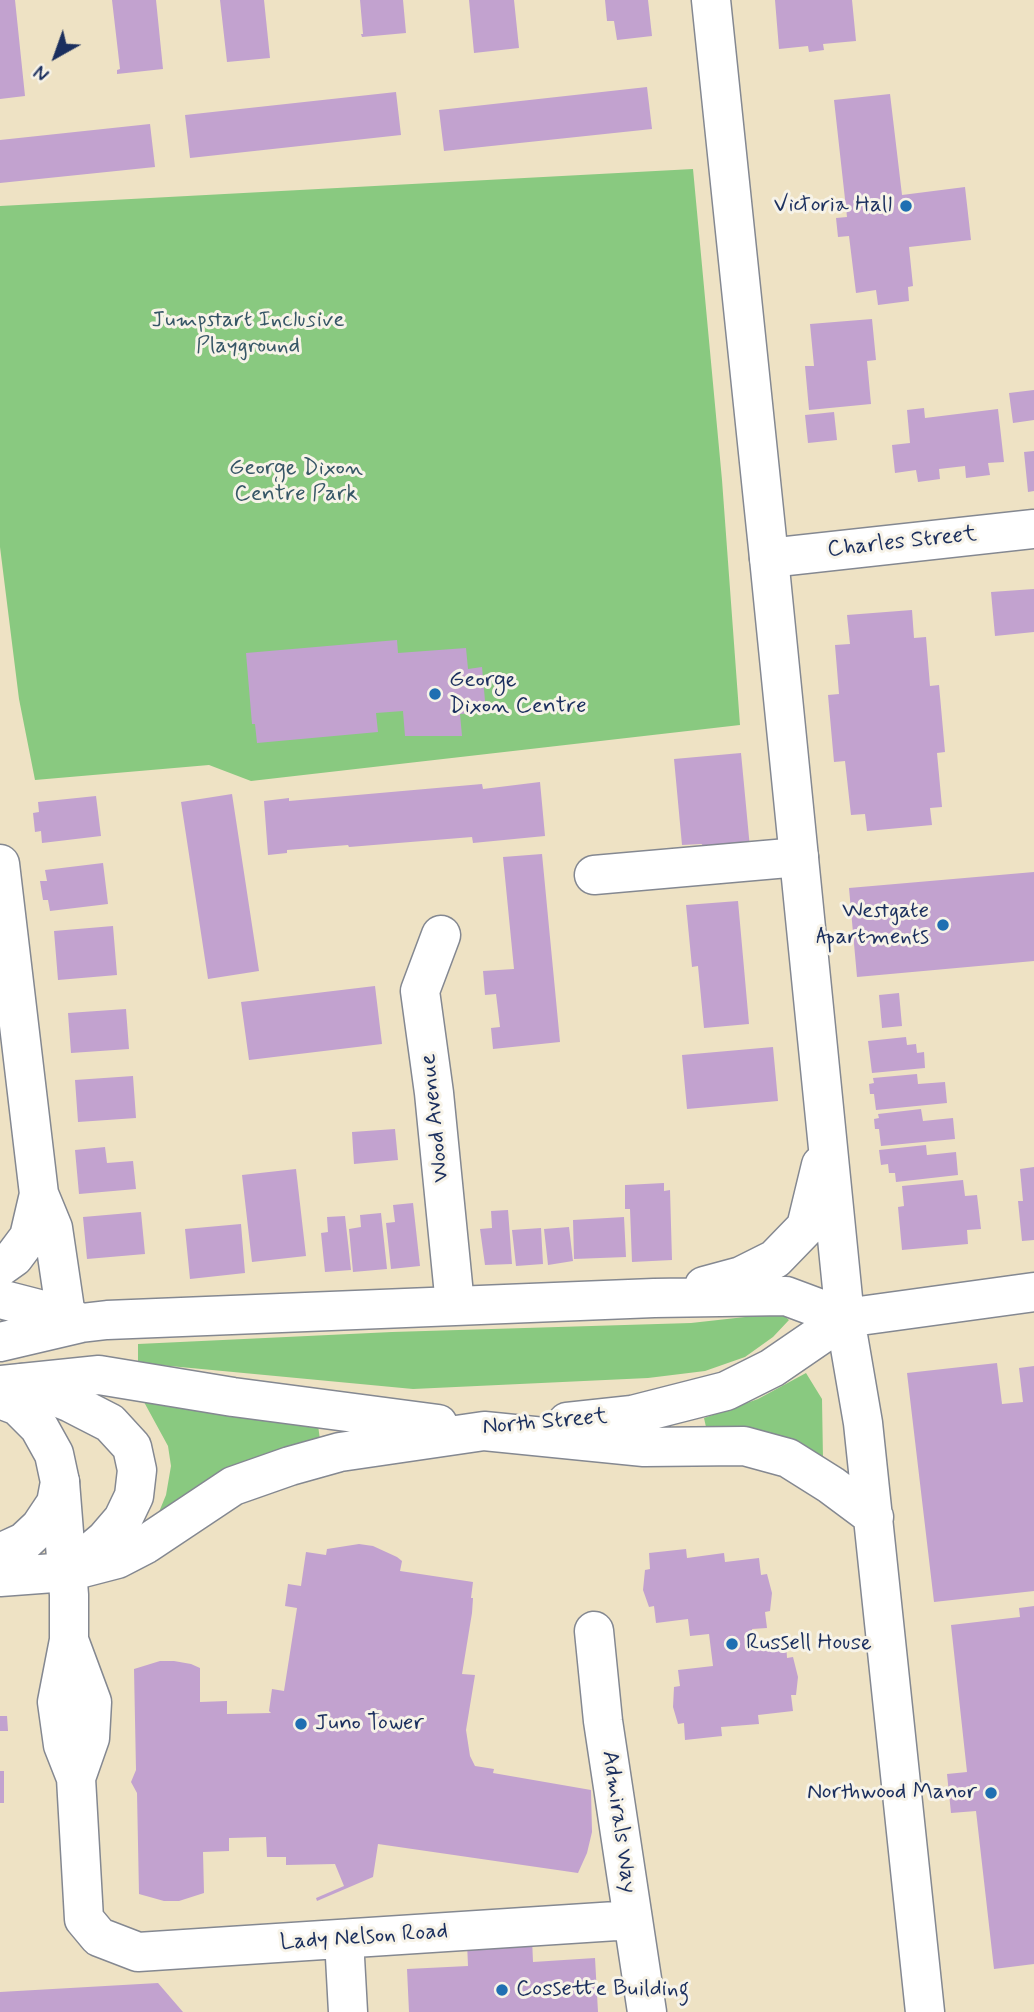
<!DOCTYPE html>
<html>
<head>
<meta charset="utf-8">
<style>
	body { margin:0 }
	#map { position:relative; width:1034px; height:2012px; overflow:hidden; background:#eee2c4; font-family:Mynerve,sans-serif }
	canvas { display:block }
	.north { position:absolute; left:21px; top:21px; width:70px; height:70px; -webkit-text-stroke:5px #f7f3e8; paint-order:stroke; rotate:220deg; font-size:19px; font-weight:700; line-height:28px; text-align:center; color:#1b2f5e }
	.north::after { content:''; display:block; margin:auto; width:24px; height:32px; background:#1b2f5e; clip-path:polygon(50% 0,100% 100%,50% 72%,0 100%) }
</style>
</head>
<body>
<div id="map">
<canvas width="1034" height="2012"></canvas>
<div class="north">N</div>
</div>
<script>
const ctx = document.querySelector('canvas').getContext('2d');
ctx.lineJoin = 'round';
function fillPath(path, color) {
  ctx.fillStyle = color;
  ctx.fill(path, 'evenodd');
}
function shape(rows) {
  const path = new Path2D();
  for (const r of rows) {
    path.moveTo(r[0], r[1]);
    for (let i = 2; i < r.length; i += 2) path.lineTo(r[i], r[i + 1]);
  }
  return path;
}
function strokePath(path, color, width, dash) {
  ctx.strokeStyle = color;
  ctx.lineWidth = width;
  ctx.lineCap = dash ? 'butt' : 'round';
  ctx.setLineDash(dash || []);
  ctx.stroke(path);
}
function write(font, color, halo, rows, align = 'center') {
  ctx.font = font + ' Mynerve,sans-serif';
  ctx.lineWidth = 6;
  ctx.setLineDash([]);
  ctx.textBaseline = 'middle';
  ctx.strokeStyle = halo;
  ctx.fillStyle = color;
  for (const [text, x, y, turn = 0] of rows) {
    ctx.save();
    ctx.translate(x, y);
    ctx.rotate((+turn || 0) * Math.PI / 180);
    ctx.textAlign = isNaN(turn) ? turn : align;
    if (halo) ctx.strokeText(text, 0, 0);
    ctx.fillText(text, 0, 0);
    ctx.restore();
  }
}
const green = shape([
	[693,169,722,480,740,725,251,781,209,765,35,780,19,699,0,547,0,206],
	[781,1313,789,1320,773,1337,745,1357,705,1371,648,1378,413,1389,138,1363,138,1344,392,1332,691,1323],
	[806,1373,822,1399,823,1460,706,1427,704,1418,758,1399],
	[144,1402,318,1425,320,1440,154,1524,166,1495,171,1466,168,1446]
]);
const building = shape([
	[0,0,15,0,25,96,0,99],
	[112,0,156,0,163,69,117,74,117,70,120,69],
	[220,0,264,0,270,58,227,62],
	[360,0,403,0,406,33,362,37,361,34,363,34],
	[469,0,514,0,519,48,474,53],
	[605,0,648,0,652,36,617,40,614,21,607,21],
	[775,0,852,0,856,41,823,44,824,50,809,52,808,46,779,49],
	[647,87,652,129,444,151,439,110],
	[396,92,401,135,190,158,185,115],
	[890,94,902,195,965,187,971,240,909,247,913,286,908,287,909,301,878,305,876,290,856,293,849,236,838,237,836,218,847,217,834,100],
	[150,124,155,167,0,183,0,140],
	[872,319,876,360,867,361,871,404,809,410,805,366,814,366,810,324],
	[1034,390,1034,420,1013,423,1009,393],
	[924,408,925,418,998,409,1004,462,988,463,990,475,966,478,965,466,939,469,940,479,918,482,916,470,895,473,892,445,910,443,907,410],
	[834,412,837,440,808,443,805,415],
	[1034,451,1034,491,1028,492,1024,452],
	[1034,589,1034,632,995,636,991,592],
	[912,610,914,638,926,637,930,686,939,685,945,752,937,753,942,807,930,808,932,825,867,831,865,814,851,815,845,761,834,762,828,695,839,694,835,645,850,644,847,615],
	[397,640,398,653,466,648,468,669,482,667,486,712,460,714,462,736,405,736,403,711,376,713,378,732,257,743,255,724,252,724,246,653],
	[741,753,750,848,703,852,702,844,682,845,674,759],
	[540,782,545,836,473,843,472,837,349,847,348,845,287,850,287,853,268,855,264,801,289,798,289,801,482,784,483,789],
	[232,794,259,971,208,979,181,802],
	[96,796,101,836,42,843,41,831,35,832,33,813,39,812,38,802],
	[542,854,560,1042,493,1049,491,1028,500,1027,496,994,485,995,483,971,514,969,503,857],
	[103,863,108,904,50,911,48,900,43,900,40,881,47,881,45,870],
	[1034,872,1034,961,857,977,849,888],
	[738,901,749,1024,704,1028,698,966,692,967,686,905],
	[113,926,117,975,58,980,54,931],
	[375,986,382,1044,249,1060,241,1002],
	[899,993,902,1026,882,1028,879,995],
	[126,1009,129,1049,71,1053,68,1013],
	[906,1037,907,1045,916,1044,917,1053,924,1052,925,1068,872,1073,868,1041],
	[773,1047,778,1101,687,1109,682,1055],
	[917,1074,918,1084,945,1082,947,1103,876,1110,874,1094,870,1094,869,1084,874,1083,873,1078],
	[133,1076,136,1118,78,1122,75,1080],
	[921,1109,923,1121,953,1118,955,1139,881,1146,879,1129,875,1129,874,1119,879,1118,878,1114],
	[395,1129,398,1160,354,1164,352,1132],
	[926,1145,927,1155,956,1152,958,1175,896,1182,895,1173,889,1173,888,1164,881,1165,879,1150],
	[105,1147,107,1163,133,1161,136,1189,79,1194,75,1150],
	[1034,1167,1034,1240,1022,1241,1018,1201,1023,1201,1020,1169],
	[296,1169,306,1256,252,1262,242,1175],
	[963,1180,965,1196,977,1195,981,1229,967,1230,968,1244,902,1250,898,1207,904,1206,902,1186],
	[664,1183,664,1191,670,1190,672,1260,632,1262,630,1209,625,1209,625,1185],
	[413,1203,420,1266,391,1269,386,1223,395,1222,393,1205],
	[508,1210,512,1264,485,1265,480,1229,492,1228,491,1211],
	[141,1212,145,1254,87,1259,83,1217],
	[381,1213,387,1269,353,1272,349,1229,361,1227,360,1215],
	[345,1216,351,1270,325,1272,321,1233,328,1232,327,1217],
	[624,1217,626,1257,574,1259,573,1220],
	[241,1224,245,1273,190,1279,185,1229],
	[569,1227,573,1261,548,1265,544,1229],
	[541,1228,543,1264,516,1266,512,1230],
	[997,1363,1002,1404,1023,1402,1019,1368,1034,1366,1034,1591,934,1602,907,1373],
	[359,1544,373,1546,397,1557,402,1561,400,1571,473,1582,471,1598,473,1598,472,1613,462,1674,475,1675,466,1730,470,1756,475,1766,494,1769,493,1773,591,1790,592,1832,587,1853,578,1873,378,1844,373,1877,317,1901,316,1898,344,1886,335,1864,286,1865,286,1857,267,1857,266,1837,229,1838,229,1851,203,1852,204,1893,179,1901,164,1901,139,1894,137,1793,131,1782,136,1770,134,1669,160,1661,174,1661,191,1664,200,1668,200,1702,227,1701,227,1714,271,1713,269,1711,272,1689,284,1691,297,1608,285,1606,288,1584,301,1586,306,1552,326,1555,327,1549],
	[686,1549,687,1558,724,1553,725,1562,759,1558,761,1575,767,1574,772,1593,770,1611,765,1612,767,1628,752,1629,754,1645,786,1642,787,1658,793,1657,798,1677,796,1695,791,1695,793,1711,758,1715,759,1724,721,1727,722,1736,685,1740,684,1723,678,1724,673,1707,674,1687,680,1686,678,1670,713,1666,709,1634,690,1636,688,1619,656,1623,654,1606,649,1607,643,1590,645,1570,650,1569,649,1553],
	[1034,1606,1034,1964,994,1969,976,1811,951,1813,947,1774,967,1772,951,1625,1020,1617,1019,1608],
	[0,1716,7,1716,8,1731,0,1731],
	[0,1771,4,1771,4,1803,0,1803],
	[532,1938,533,1962,595,1958,598,2012,409,2012,407,1969,468,1966,467,1942],
	[158,1983,183,2012,0,2012,0,1992]
]);
const minor = shape([
	[769,558,1034,529],
	[0,864,39,1194,53,1228,66,1316],
	[594,875,799,857],
	[441,935,420,991,434,1093,455,1305],
	[0,1267,14,1257,29,1237,39,1194],
	[22,1383,71,1403,110,1423,132,1447,137,1470,134,1496,123,1519,105,1540,67,1572],
	[60,1482,69,1595,69,1640,57,1702,63,1745,76,1778,84,1919,99,1937,138,1952,632,1920],
	[594,1631,603,1721,647,2012],
	[69,1640,92,1702,90,1738,76,1778],
	[344,1939,348,2012]
]);
const major = shape([
	[711,0,769,558,845,1318,863,1423,925,2012],
	[704,1286,741,1276,775,1259,806,1227,821,1165],
	[0,1299,66,1316,81,1323],
	[0,1342,81,1323,107,1320,654,1298,786,1296,845,1318,1034,1292],
	[0,1385,99,1375,233,1397,438,1424],
	[0,1399,18,1406,39,1427,54,1454,60,1482,56,1503,40,1527,24,1542,0,1553],
	[567,1422,632,1415,726,1391,772,1368,845,1318],
	[0,1577,67,1572,117,1559,146,1544,233,1486,290,1466,340,1452,484,1431,644,1447,744,1446,788,1458,831,1485,874,1517]
]);
const markers = [
	[906,206,7,"#1f6fb2"],
	[435,694,7,"#1f6fb2"],
	[943,925,7,"#1f6fb2"],
	[732,1644,7,"#1f6fb2"],
	[301,1724,7,"#1f6fb2"],
	[991,1793,7,"#1f6fb2"],
	[502,1990,7,"#1f6fb2"]
];
const poiNames = [
	["Victoria Hall",892,206,"right"],
	["George",449,681],
	["Dixon Centre",449,707],
	["Westgate",929,912,"right"],
	["Apartments",929,938,"right"],
	["Russell House",746,1644],
	["Juno Tower",315,1724],
	["Northwood Manor",977,1793,"right"],
	["Cossette Building",516,1990]
];
const parkNames = [
	["Jumpstart Inclusive",248,321],
	["Playground",248,347],
	["George Dixon",296,469],
	["Centre Park",296,495]
];
const streetNames = [
	["Charles Street",902,543,-6],
	["Wood Avenue",436,1118,-96],
	["North Street",545,1423,-5],
	["Admirals Way",618,1822,82],
	["Lady Nelson Road",364,1938,-4]
];
fillPath(green, '#89c980');
fillPath(building, '#c2a2cf');
strokePath(minor, '#848891', 41);
strokePath(major, '#848891', 41);
strokePath(minor, '#fff', 38);
strokePath(major, '#fff', 38);
for (const [x, y, r, color] of markers) {
  const dot = new Path2D();
  dot.arc(x, y, r, 0, 2 * Math.PI);
  ctx.fillStyle = color;
  ctx.fill(dot);
  strokePath(dot, '#f7f3e8', 2.5);
}
write('23px', '#1b2f5e', '#f7f3e8', poiNames, 'left');
write('23px', '#365666', '#f7f3e8', parkNames);
write('23px', '#1b2f5e', '#f7f3e8', streetNames);
</script>
</body>
</html>
